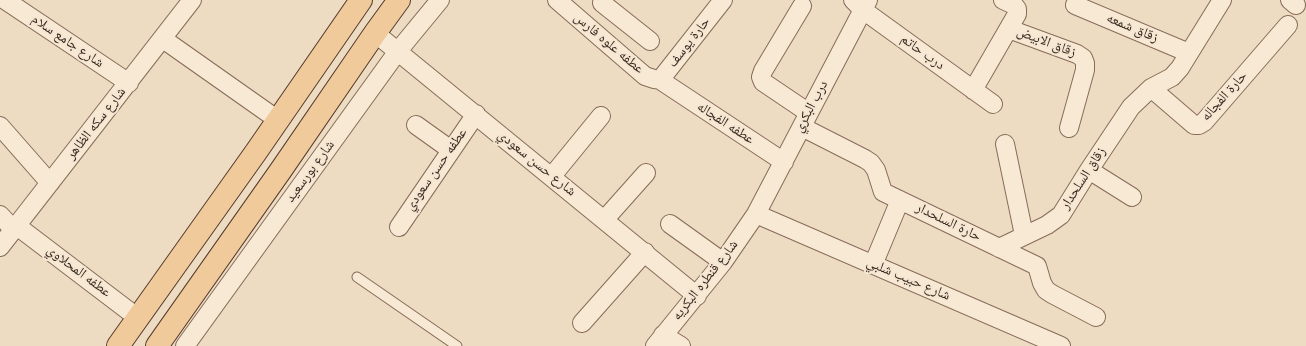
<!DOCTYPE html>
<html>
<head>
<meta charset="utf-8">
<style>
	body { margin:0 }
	canvas { display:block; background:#eddbc2 }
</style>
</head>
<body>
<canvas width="1306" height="346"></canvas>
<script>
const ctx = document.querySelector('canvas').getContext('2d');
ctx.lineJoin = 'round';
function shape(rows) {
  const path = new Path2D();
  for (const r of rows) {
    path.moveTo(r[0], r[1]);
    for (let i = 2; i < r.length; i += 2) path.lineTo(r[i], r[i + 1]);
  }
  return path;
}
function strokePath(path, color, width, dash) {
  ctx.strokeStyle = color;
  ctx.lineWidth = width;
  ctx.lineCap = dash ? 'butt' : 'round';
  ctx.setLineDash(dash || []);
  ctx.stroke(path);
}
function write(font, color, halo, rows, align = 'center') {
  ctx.font = font + ' Spectral,"Noto Naskh Arabic",serif';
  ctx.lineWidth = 4;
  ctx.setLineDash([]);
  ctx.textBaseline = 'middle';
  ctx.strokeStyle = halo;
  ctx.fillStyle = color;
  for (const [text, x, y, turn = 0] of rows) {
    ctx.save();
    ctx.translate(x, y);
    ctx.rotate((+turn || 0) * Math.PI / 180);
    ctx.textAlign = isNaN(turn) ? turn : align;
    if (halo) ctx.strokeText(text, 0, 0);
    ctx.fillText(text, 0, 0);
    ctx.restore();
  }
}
const service = shape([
	[357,277,457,346]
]);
const minor = shape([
	[5,0,129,83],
	[557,0,645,76,654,79,663,80],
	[723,0,664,75,663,82,784,162],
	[853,0,863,10,993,104],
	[1290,0,1296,5],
	[602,3,650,41],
	[1075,5,1189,53],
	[802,6,763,71,761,77,763,82,809,113],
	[1009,29,1077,54,1083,58,1085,63,1085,70,1069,128],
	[375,33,697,296],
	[163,39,278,120],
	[1151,88,1194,125,1199,125,1204,122,1288,25],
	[973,90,1017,14,1017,9,1014,5,1003,0],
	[416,125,451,150],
	[0,126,50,183],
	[802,127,865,159,871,163,876,170,883,192,1037,266,1042,283,1046,290,1052,294,1096,317],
	[1005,144,1024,235],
	[1089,170,1132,197],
	[552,176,601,116],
	[756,214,1061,346],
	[0,215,14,230],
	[605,219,646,173],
	[670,224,723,262],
	[17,226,138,318],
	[399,227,476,114],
	[0,247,192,0],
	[999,248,1047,225,1061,215,1089,170,1131,107,1151,88,1172,77,1180,68,1222,0],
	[873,265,900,200],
	[582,323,645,252],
	[663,335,681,346],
	[185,346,398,51,440,0],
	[655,346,723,262,756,214,868,0]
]);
const primary = shape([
	[118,346,256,152,361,0],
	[157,346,281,170,375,33,399,0]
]);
const streetNames = [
	["زقاق شمعه",1132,29,23],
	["شارع جامع سلام",67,42,34],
	["حارة يوسف",690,43,-52],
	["زقاق الابيض",1046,43,21],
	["عطفه علوه فارس",608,44,40],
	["درب حاتم",922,53,36],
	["حارة الفجاله",1225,97,-48],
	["درب البكري",812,107,-62],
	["شارع سكه الظاهر",97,124,-52],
	["عطفه الفجاله",725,124,33],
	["شارع حسن سعودي",536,164,39],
	["عطفه حسن سعودي",437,170,-55],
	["شارع بورسعيد",311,172,-54],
	["زقاق السلحدار",1084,179,-57],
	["حارة السلحدار",948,223,26],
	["عطفه المحلاوي",78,272,37],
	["شارع حبيب شلبي",908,280,23],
	["شارع قنطره البكريه",706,281,-52]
];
strokePath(service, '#876c5a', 11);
strokePath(minor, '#876c5a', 20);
strokePath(primary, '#553b2e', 24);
strokePath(service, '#f8e9d5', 9);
strokePath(minor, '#f8e9d5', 18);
strokePath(primary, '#f0ca9a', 22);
write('14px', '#37271e', '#f5e6d2', streetNames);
</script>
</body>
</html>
